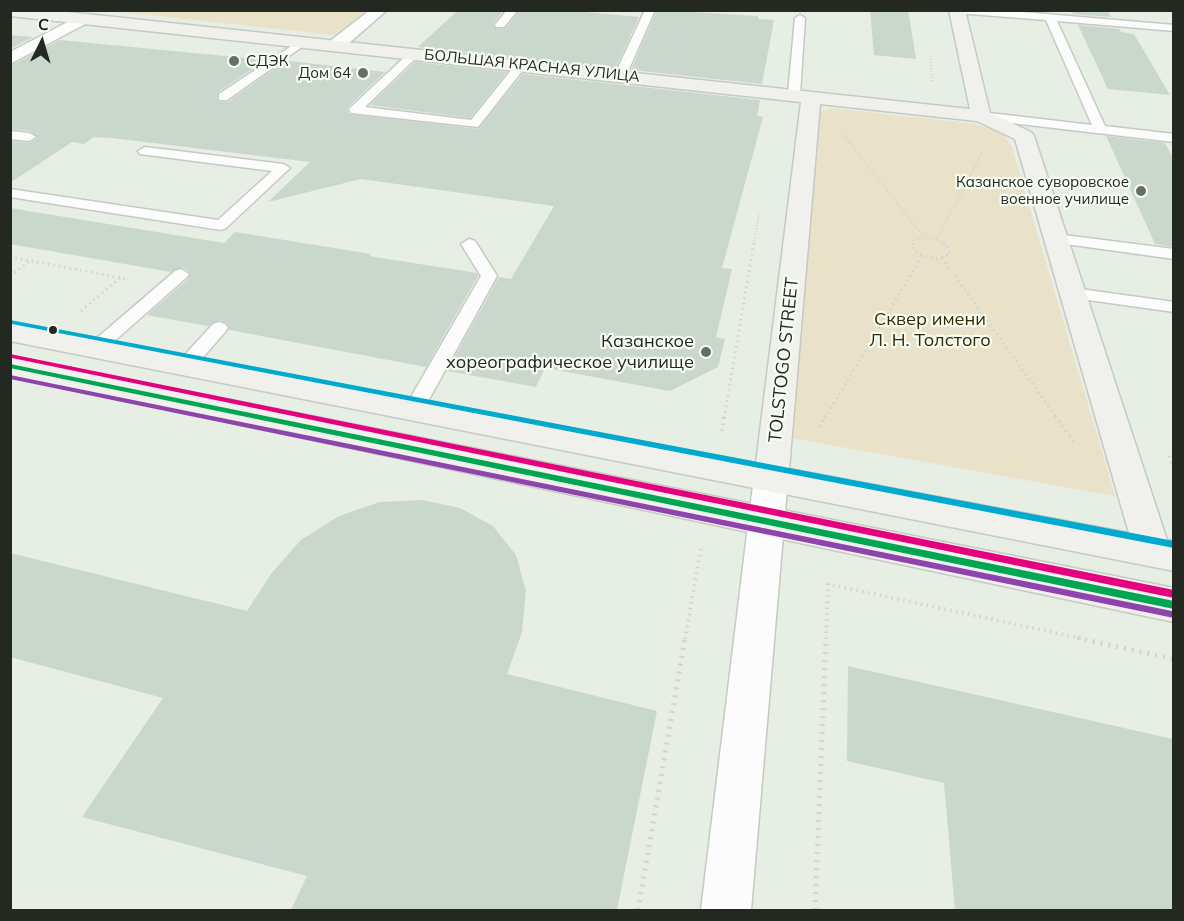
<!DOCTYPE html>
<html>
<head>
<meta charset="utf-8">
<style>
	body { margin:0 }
	#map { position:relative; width:1184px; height:921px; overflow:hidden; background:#e7eee4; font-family:Mulish,sans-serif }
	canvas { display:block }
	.frame { position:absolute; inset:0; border:12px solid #232821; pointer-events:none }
	.north { position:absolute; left:12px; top:12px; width:60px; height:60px; -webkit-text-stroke:4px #f6fef2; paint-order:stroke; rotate:5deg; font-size:16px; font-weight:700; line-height:24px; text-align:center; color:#232821 }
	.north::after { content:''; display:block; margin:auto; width:21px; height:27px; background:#232821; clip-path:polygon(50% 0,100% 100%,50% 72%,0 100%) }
</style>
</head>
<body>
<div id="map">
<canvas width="1184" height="921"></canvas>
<div class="frame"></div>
<div class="north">С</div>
</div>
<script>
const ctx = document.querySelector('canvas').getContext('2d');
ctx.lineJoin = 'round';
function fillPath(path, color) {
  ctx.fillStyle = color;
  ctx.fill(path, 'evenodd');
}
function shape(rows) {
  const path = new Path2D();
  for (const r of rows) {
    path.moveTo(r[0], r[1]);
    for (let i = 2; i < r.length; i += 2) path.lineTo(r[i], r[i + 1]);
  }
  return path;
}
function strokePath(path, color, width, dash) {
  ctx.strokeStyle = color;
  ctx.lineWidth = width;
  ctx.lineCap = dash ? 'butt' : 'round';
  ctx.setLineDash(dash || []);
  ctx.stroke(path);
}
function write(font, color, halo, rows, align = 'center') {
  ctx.font = font + ' Mulish,sans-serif';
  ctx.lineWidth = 4.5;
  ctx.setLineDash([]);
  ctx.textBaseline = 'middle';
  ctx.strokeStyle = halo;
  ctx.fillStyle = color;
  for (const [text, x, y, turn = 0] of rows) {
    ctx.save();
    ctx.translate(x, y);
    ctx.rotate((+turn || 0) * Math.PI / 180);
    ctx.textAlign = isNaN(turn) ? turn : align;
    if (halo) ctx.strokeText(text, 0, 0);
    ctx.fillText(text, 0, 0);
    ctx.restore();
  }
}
const green = shape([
	[111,11,366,11,335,35],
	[830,108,975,124,1003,133,1012,148,1115,496,791,438,817,113]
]);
const building = shape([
	[458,10,504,10,493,24,496,29,506,28,520,10,564,10,639,17,615,69,418,47],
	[657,10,758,16,758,19,774,20,762,84,631,70],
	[870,10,908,10,916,59,874,55],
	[1071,10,1107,10,1111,17,1073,14],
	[1078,25,1119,29,1121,32,1134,34,1170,95,1108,89],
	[10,35,33,37,10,49],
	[60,40,266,60,218,92,217,100,219,102,228,102,284,62,290,61,385,72,349,106,347,109,349,114,478,129,523,74,760,100,757,116,763,117,722,268,732,269,716,337,725,339,718,367,670,391,545,368,536,387,447,371,499,277,511,279,554,206,361,179,268,202,310,162,112,138,94,137,84,144,72,142,10,183,10,141,29,143,38,138,30,131,10,129,10,66],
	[415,62,507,72,470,118,370,105],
	[1106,136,1165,143,1173,158,1173,247,1155,244],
	[10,208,224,243,235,232,371,254,369,256,477,273,478,276,426,367,229,330,227,323,220,320,208,326,147,315,188,279,190,272,182,267,171,272,10,244],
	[422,500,460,508,493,526,516,555,526,591,522,632,507,674,657,711,617,910,291,910,307,876,82,817,163,698,10,657,10,553,247,611,271,574,301,540,339,516,380,502],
	[848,666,1173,739,1173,910,955,910,944,783,847,761]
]);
const pathFar3 = shape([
	[671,37,688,39],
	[931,59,932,82],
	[843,134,924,237],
	[937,239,983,151],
	[754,244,759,213],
	[912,244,914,240,928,237,947,244]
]);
const pathFar2 = shape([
	[913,243,911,246,913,249,922,256,936,259,950,254,947,244,943,243],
	[10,257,128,279],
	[942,258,1057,418],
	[10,276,30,261],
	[81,311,120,278],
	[724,418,754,243],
	[825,418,922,256]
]);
const pathFar1 = shape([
	[1055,416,1076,445],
	[820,427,826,416],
	[722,431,724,416],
	[1169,456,1174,468],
	[685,639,701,548],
	[826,639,828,584,1084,639]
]);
const path = shape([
	[1077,638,1174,659],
	[638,910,685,638],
	[815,910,826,638]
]);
const lane = shape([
	[507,10,518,10,504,27,496,27,495,25,507,10],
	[645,10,655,10,626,76,624,78,616,78,614,76,645,10],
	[952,10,999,10,1174,25,1174,31,1057,21,1105,126,1174,134,1174,142,977,119,975,116,977,113,981,112,1092,125,1046,20,957,13,952,10],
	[800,15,805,18,800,94,794,98,788,94,795,18,800,15],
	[302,39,307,42,306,44,227,100,219,100,219,94,302,39],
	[414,51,419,54,418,56,365,107,471,120,517,63,525,63,527,65,478,127,351,113,349,110,351,107,410,52,414,51],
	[10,131,29,133,36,137,29,141,10,139,10,131],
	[145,147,283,164,290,168,226,228,221,230,10,197,10,189,218,220,272,171,140,154,138,151,145,147],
	[1056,234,1174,249,1174,259,1051,242,1048,239,1056,234],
	[469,239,475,241,497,276,421,414,414,416,407,414,404,409,481,276,461,244,469,239],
	[181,269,189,274,187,277,102,352,90,352,87,348,90,344,175,271,181,269],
	[1073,288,1174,302,1174,312,1067,297,1065,293,1067,289,1073,288],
	[219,322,225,324,228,328,225,332,193,369,186,371,179,369,177,365,179,361,213,324,219,322]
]);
const street = shape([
	[370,10,387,10,341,50,329,50,327,46,329,42,370,10],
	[83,14,89,16,91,19,89,22,10,64,10,52,83,14],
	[771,464,783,468,788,477,751,910,701,910,754,477,759,468,771,464]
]);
const secondary = shape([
	[10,10,49,10,970,109,949,10,965,10,990,113,1031,132,1034,136,1167,540,1174,541,1174,571,10,341,10,323,756,463,801,102,10,16,10,10],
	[820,104,977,121,1015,139,1129,533,789,469,820,104],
	[10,356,1174,588,1174,622,10,376,10,356]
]);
const bus1 = shape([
	[10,364,1174,601,1174,609,10,368,10,364]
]);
const bus2 = shape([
	[10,375,1172,611,1174,612,1174,618,10,379,10,375]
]);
const bus3 = shape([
	[10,354,1174,590,1174,598,12,358,10,358,10,354]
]);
const bus4 = shape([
	[10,320,1174,541,1174,548,12,324,10,324,10,320]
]);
const markers = [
	[234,61,6,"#686d65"],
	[363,73,6,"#686d65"],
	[1141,191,6,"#686d65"],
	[53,330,5,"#232821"],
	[706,352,6,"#686d65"]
];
const farPoinames = [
	["СДЭК",246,61,"left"],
	["Дом 64",351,73],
	["Казанское суворовское",1129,182],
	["военное училище",1129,199]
];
const farStreetnames = [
	["БОЛЬШАЯ КРАСНАЯ УЛИЦА",532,66,6]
];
const parkNames = [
	["Сквер имени",930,320],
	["Л. Н. Толстого",930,341]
];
const poiNames = [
	["Казанское",694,342],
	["хореографическое училище",694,363]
];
const streetNames = [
	["TOLSTOGO STREET",784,360,-84]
];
fillPath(green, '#e9e1c8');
fillPath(building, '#cad7cd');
strokePath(lane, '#c5cac3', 3);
strokePath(street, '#c5cac3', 3);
strokePath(secondary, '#c5cac3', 3);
strokePath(pathFar3, '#d2d4d0', 2, [1, 2]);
strokePath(pathFar2, '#d2d4d0', 3, [1.5, 4]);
strokePath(pathFar1, '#d2d4d0', 4, [1.5, 4.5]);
strokePath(path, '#d2d4d0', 5, [2, 6]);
fillPath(lane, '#fbfcfb');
fillPath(street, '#fbfcfb');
fillPath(secondary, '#f0f1ec');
fillPath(bus1, '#00a651');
fillPath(bus2, '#8e44ad');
fillPath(bus3, '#e5007d');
fillPath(bus4, '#00a9ce');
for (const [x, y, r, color] of markers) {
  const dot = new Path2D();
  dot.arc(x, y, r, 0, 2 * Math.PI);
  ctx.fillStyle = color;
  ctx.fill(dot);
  strokePath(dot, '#f6fef2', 2);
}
write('15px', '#232821', '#f6fef2', farPoinames, 'right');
write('15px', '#232821', '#f6fef2', farStreetnames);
write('18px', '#392700', '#f6fef2', parkNames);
write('18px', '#232821', '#f6fef2', poiNames, 'right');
write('18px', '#232821', '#f6fef2', streetNames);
</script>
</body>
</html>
